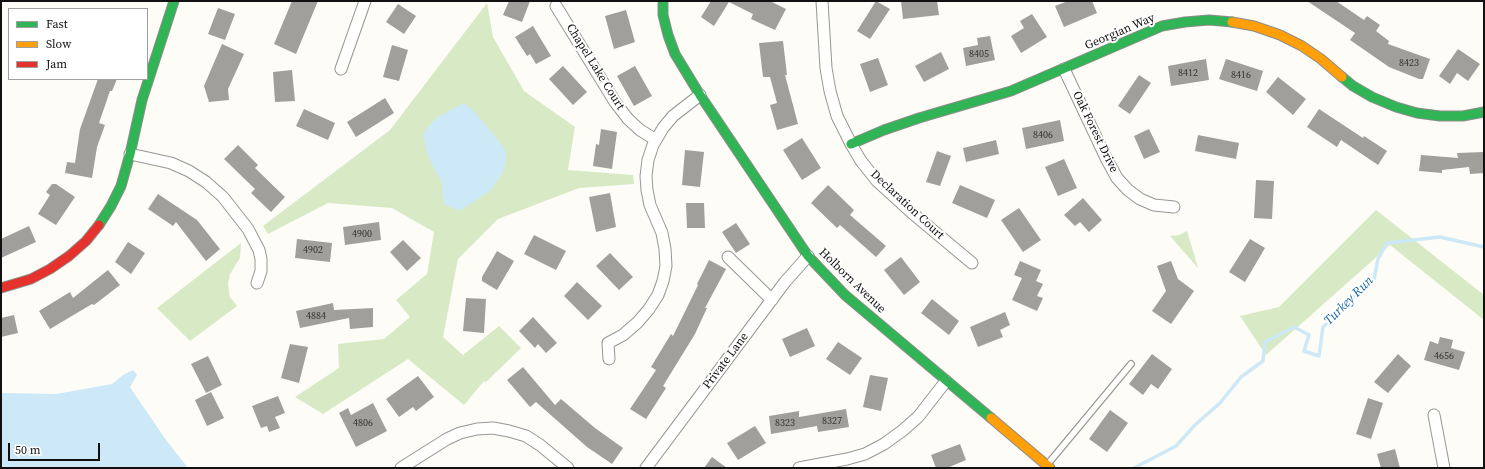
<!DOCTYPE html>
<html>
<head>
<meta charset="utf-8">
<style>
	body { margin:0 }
	#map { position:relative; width:1485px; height:469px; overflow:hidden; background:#fdfcf7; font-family:"Source Serif 4",serif }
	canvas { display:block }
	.frame { position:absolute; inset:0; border:2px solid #111; pointer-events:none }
	.legend { position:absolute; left:8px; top:8px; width:140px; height:72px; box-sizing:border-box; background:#fff; border:1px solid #a0a0a0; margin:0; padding:5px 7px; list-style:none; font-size:12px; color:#111 }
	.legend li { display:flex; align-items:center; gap:8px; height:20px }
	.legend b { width:20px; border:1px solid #a0a0a0 }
	.scale { position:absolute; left:8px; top:443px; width:92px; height:18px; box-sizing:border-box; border:2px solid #111; border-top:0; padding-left:5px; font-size:12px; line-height:14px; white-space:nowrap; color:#111; -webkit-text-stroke:3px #fff; paint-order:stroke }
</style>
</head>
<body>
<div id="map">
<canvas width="1485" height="469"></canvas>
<div class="frame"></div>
<ul class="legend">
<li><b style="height:5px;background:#30b455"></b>Fast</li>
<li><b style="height:5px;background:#ff9f0a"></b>Slow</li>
<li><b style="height:5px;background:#e5322d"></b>Jam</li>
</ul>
<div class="scale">50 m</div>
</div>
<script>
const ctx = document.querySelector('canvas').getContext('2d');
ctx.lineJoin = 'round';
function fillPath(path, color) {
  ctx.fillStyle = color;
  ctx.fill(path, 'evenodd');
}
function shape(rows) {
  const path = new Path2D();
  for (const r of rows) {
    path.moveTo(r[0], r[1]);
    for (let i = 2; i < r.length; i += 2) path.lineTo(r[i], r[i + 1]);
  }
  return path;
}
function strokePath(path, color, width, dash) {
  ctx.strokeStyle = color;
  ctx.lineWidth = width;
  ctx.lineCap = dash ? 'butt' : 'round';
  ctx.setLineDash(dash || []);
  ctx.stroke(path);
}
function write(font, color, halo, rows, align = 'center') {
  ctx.font = font + ' "Source Serif 4",serif';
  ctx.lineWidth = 4;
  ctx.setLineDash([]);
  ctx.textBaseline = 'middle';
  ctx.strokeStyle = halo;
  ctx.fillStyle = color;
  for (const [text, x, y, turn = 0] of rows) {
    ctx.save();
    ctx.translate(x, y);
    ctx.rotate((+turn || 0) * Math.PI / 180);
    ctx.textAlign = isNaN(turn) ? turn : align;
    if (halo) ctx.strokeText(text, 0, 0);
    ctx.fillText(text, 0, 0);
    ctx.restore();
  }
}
const forest = shape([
	[487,3,493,37,524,91,575,127,568,170,633,175,634,184,579,188,498,219,458,259,443,337,463,355,499,326,521,348,486,382,484,381,464,405,408,359,323,414,295,397,339,368,338,344,384,339,410,317,396,300,427,274,434,232,392,208,328,203,268,234,263,226,390,130],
	[1376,210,1484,295,1484,320,1390,245,1266,355,1240,316,1279,307],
	[1187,231,1198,268,1170,236,1179,235],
	[241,243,240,258,230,274,228,284,230,297,237,306,190,341,157,308]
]);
const water = shape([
	[464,103,472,109,491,131,506,151,506,160,503,172,490,191,461,210,455,209,444,204,442,192,442,184,440,178,435,171,427,153,423,135,428,127,438,117],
	[133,370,137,375,130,387,166,440,188,468,1,468,1,393,56,394,112,384,123,375]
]);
const stream = shape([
	[1134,468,1176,446,1195,425,1220,403,1241,377,1263,361,1265,342,1294,327,1309,335,1304,351,1319,356,1323,327,1374,279,1378,259,1387,243,1440,237,1484,247]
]);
const building = shape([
	[292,1,318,1,296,54,274,44],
	[509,1,530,1,522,22,503,15],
	[711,1,770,1,786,9,775,30,751,19,753,14,729,2,714,26,701,17],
	[876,1,890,9,870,39,857,31],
	[901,1,937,1,939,15,903,19],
	[1068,1,1092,1,1097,13,1064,27,1055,6],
	[1307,1,1336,1,1364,20,1367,16,1380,25,1376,31,1389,41,1388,44,1430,59,1423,79,1419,79,1389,67,1350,40,1355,33],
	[398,4,416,16,404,34,386,22],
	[218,8,235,14,225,40,208,34],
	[626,10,635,42,614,49,605,16],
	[1032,14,1047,37,1021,53,1011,36,1024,28,1020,21],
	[533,26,551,56,536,64,530,54,527,56,515,37],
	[990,36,995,60,966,66,963,48,978,45,977,38],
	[783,41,787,75,785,75,798,124,777,130,770,105,777,103,770,77,763,77,759,43],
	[222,44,244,54,228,89,229,100,209,102,204,86],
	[392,45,408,50,399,81,383,77],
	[1458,49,1480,64,1468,81,1457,73,1450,84,1439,76],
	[941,52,949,69,924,82,915,66],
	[878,58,888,85,870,92,860,64],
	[1206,59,1209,80,1171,86,1168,66],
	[1226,59,1263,71,1257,91,1219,79],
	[563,66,587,92,573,105,549,79],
	[635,66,652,96,634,106,617,76],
	[292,70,295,101,275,102,273,72],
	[1139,75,1151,83,1130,114,1118,106],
	[1278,77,1306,99,1293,115,1266,92],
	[98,79,117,79,112,91,110,91,99,123,105,125,97,147,92,178,65,173,67,162,75,163,80,129],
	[385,98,394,113,356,137,347,122],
	[304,109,335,123,328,140,296,126],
	[1319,109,1363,138,1364,136,1387,151,1378,165,1341,140,1337,147,1307,127],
	[1060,120,1064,141,1026,149,1022,128],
	[601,129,617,132,612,169,593,166,596,144,599,145],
	[1149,129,1160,152,1144,159,1134,136],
	[1198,135,1239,143,1236,159,1195,151],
	[802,138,821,168,802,180,783,150],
	[996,140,999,154,966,162,963,148],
	[238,145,258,165,255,168,285,197,271,212,251,193,255,189,224,159],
	[685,150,704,152,700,187,682,185],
	[937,151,951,156,940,186,926,182],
	[1484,152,1484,173,1470,174,1469,167,1442,170,1442,173,1419,171,1421,155,1458,158,1457,153],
	[1064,159,1077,188,1058,196,1045,167],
	[1256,180,1274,181,1272,219,1254,218],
	[52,184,56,184,75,197,56,225,38,214,50,195,46,192],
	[828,185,854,210,850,215,886,246,876,257,840,225,837,228,811,203],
	[960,185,995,200,987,218,952,203],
	[610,193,616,227,596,232,589,197],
	[158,194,197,220,220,249,206,261,176,222,173,226,148,209],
	[1083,198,1102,220,1089,232,1080,222,1075,226,1064,215],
	[686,203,704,203,705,228,687,228],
	[1019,208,1041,240,1023,252,1001,220],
	[379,222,381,240,345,245,343,227],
	[736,223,750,244,736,253,722,232],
	[29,226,36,242,1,258,1,239],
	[534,235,566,251,556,270,524,254],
	[297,239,332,243,330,262,295,258],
	[1250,239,1265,248,1245,282,1229,272],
	[403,240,421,258,407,271,390,252],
	[128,242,145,253,131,274,115,262],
	[497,251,514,261,497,290,482,281,482,277],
	[610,253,633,277,619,290,596,266],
	[901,257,920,282,904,295,884,270],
	[709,260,726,269,705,308,707,308,695,334,663,386,666,388,646,419,630,409,656,370,651,367,671,334,673,336,698,285,697,284],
	[1020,261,1041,270,1036,281,1043,284,1037,296,1043,298,1037,311,1012,300,1022,278,1014,275],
	[1171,261,1178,279,1194,291,1171,324,1152,311,1166,291,1157,266],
	[108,270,120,285,94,305,92,304,50,329,39,311,70,292,73,298],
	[577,282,602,306,588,320,564,296],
	[466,298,486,299,484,333,463,331],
	[932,299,959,321,949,335,921,313],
	[333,303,334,310,373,308,373,327,350,329,349,318,300,328,296,311],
	[1005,312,1010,325,1000,330,1003,337,978,347,970,327],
	[14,315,18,333,1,337,1,318],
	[533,317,557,343,546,353,538,344,535,348,519,331],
	[807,328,815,346,790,357,782,339],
	[1440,337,1453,340,1451,348,1465,352,1459,370,1424,360,1430,341,1438,344],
	[838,342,862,358,850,375,826,359],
	[290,344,308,347,299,383,281,378],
	[1152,354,1172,369,1158,389,1151,384,1143,395,1129,384],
	[1398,354,1411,366,1388,393,1374,382],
	[208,356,222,385,206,393,191,364],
	[523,367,555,405,561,399,595,428,623,448,612,464,587,447,536,402,530,407,507,380],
	[870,375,888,378,881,411,863,407],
	[418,376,434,397,416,411,413,407,399,417,386,399],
	[211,392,224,418,207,426,195,400],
	[278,396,285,413,275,417,280,428,269,432,267,426,261,428,252,406],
	[1368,398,1383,403,1371,439,1356,434],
	[373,403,387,431,356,447,339,413,348,408,351,415],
	[846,409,849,427,818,432,817,426,771,434,769,416,799,411,799,417],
	[1110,410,1128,423,1107,452,1089,439],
	[755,426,766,443,738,460,727,443],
	[960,444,966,460,947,468,936,468,931,455],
	[1395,449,1400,468,1381,468,1377,454],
	[712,457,727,468,704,468]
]);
const lane = shape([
	[1047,465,1131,364]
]);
const street = shape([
	[822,1,826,68,830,91,837,116,851,144,861,161,877,181,911,212,972,263],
	[556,6,615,102,628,119,640,130,656,140],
	[341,69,365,1],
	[1064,69,1106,158,1117,178,1128,190,1140,199,1154,205,1174,207],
	[130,154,171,163,189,171,206,182,223,197,248,229,259,250,261,259,261,271,257,283],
	[728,257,772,300],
	[609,359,608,343,623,335,638,322,649,309,658,295,663,281,666,266,665,249,662,233,650,205,647,190,646,176,648,160,653,145,663,128,673,116,700,95],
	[1434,415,1444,468],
	[401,468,447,439,460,433,477,429,493,428,509,431,526,436,540,445,568,468],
	[646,468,785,282,808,256],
	[799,468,847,459,865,454,884,444,902,431,918,417,946,381]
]);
const fast = shape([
	[663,1,663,15,668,35,675,54,700,95,808,256,845,295,991,418],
	[1342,77,1353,86,1372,97,1396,107,1417,113,1440,116,1463,116,1484,112],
	[851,144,884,130,919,118,1011,91,1162,26,1185,22,1209,20,1232,22],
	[99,225,111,206,121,186,130,154,142,100,174,1]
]);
const slow = shape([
	[1232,22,1254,26,1280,35,1302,46,1321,59,1342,77],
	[991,418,1050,468]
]);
const jam = shape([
	[1,288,31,279,50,269,69,256,86,241,99,225]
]);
const numberNames = [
	["8405",979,54],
	["8423",1409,63],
	["8412",1188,73],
	["8416",1241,75],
	["8406",1043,135],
	["4900",362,234],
	["4902",313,250],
	["4884",316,316],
	["4656",1444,356],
	["8327",832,421],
	["4806",363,423],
	["8323",785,423]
];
const streetNames = [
	["Georgian Way",1120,32,-23],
	["Chapel Lake Court",595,67,58],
	["Oak Forest Drive",1095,132,64],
	["Declaration Court",907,205,43],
	["Holborn Avenue",852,281,44],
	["Private Lane",726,361,-53]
];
const waterNames = [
	["Turkey Run",1349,301,-45]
];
fillPath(forest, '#d8eac5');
fillPath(water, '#cde8f7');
strokePath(stream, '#cde8f7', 3.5);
fillPath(building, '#a19f9c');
strokePath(lane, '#979795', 8);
strokePath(street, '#979795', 13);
strokePath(fast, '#8e8d8b', 11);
strokePath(slow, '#8e8d8b', 11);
strokePath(jam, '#8e8d8b', 11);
strokePath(lane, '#fffffe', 5.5);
strokePath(street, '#fffffe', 11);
strokePath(fast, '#30b455', 9);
strokePath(slow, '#ff9f0a', 9);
strokePath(jam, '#e5322d', 9);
write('10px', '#353434', null, numberNames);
write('12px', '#111', '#fff', streetNames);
write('italic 13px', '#1768a6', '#fff', waterNames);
</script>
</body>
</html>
